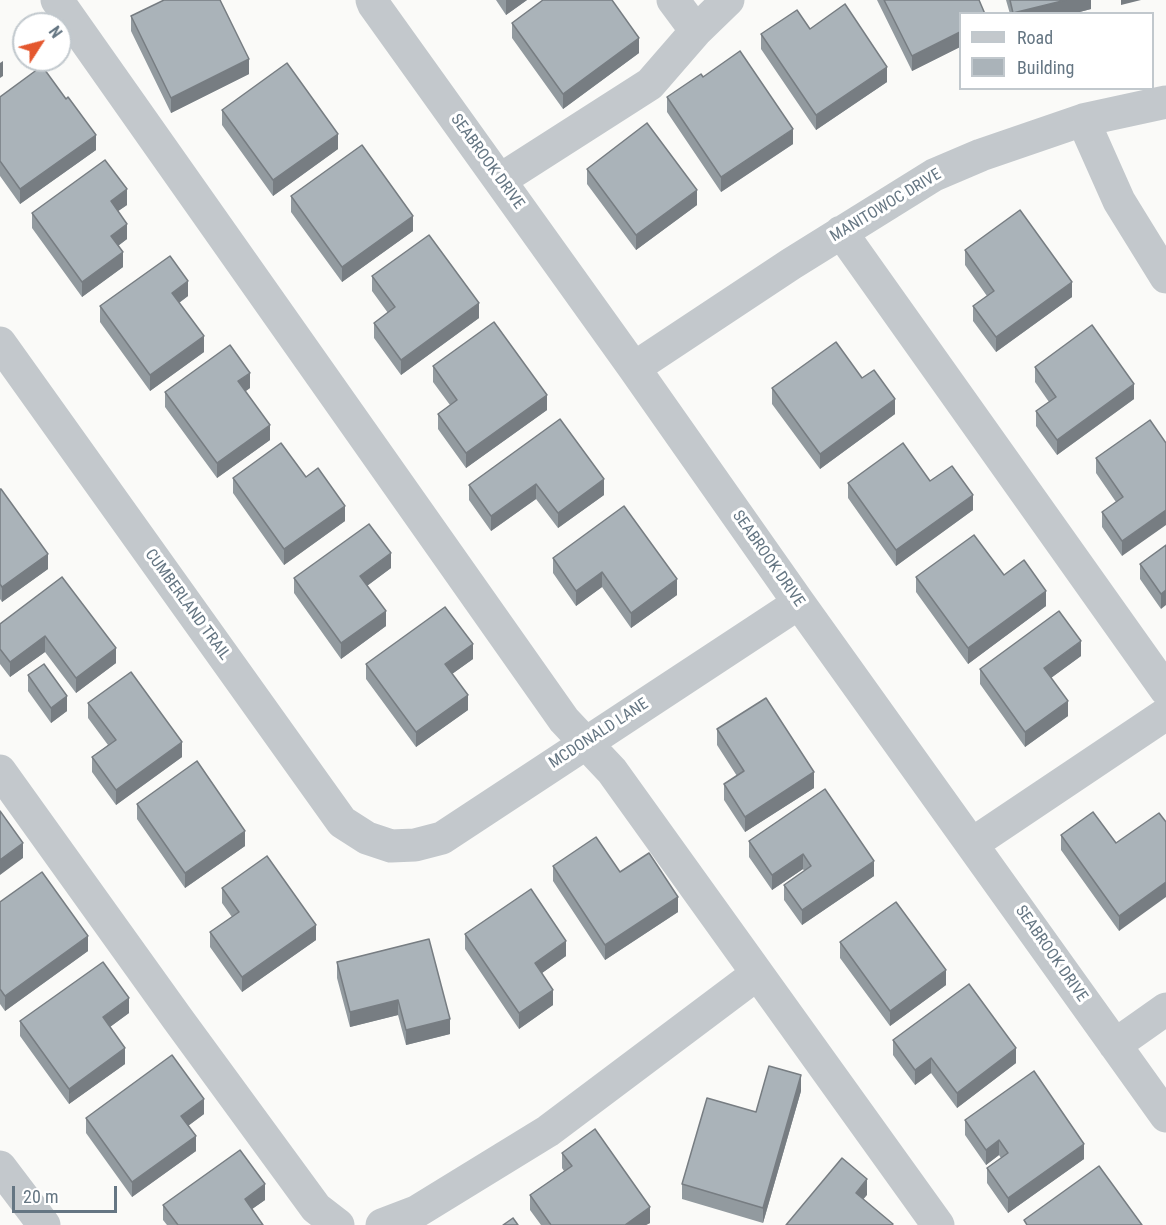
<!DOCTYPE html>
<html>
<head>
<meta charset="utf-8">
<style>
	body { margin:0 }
	#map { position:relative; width:1166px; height:1225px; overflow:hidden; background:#fafaf8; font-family:"Roboto Condensed",sans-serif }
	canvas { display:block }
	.legend { position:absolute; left:959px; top:12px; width:195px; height:78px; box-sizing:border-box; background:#fff; border:2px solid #c1c8cd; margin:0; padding:8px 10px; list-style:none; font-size:18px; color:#657683 }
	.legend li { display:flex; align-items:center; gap:12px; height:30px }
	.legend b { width:30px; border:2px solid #c1c8cd }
	.north { position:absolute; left:12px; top:12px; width:60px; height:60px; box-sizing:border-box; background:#fff; border:2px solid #c1c8cd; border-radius:50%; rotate:54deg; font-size:16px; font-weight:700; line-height:24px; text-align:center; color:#657683 }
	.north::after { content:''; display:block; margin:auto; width:21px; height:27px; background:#e4572e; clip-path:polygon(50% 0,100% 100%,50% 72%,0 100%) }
	.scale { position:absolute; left:12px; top:1186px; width:105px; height:27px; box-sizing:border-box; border:3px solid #657683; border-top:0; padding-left:8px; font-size:18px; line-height:21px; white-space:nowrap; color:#657683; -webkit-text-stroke:4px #fff; paint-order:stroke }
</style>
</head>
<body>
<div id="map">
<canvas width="1166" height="1225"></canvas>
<ul class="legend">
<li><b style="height:8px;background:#c3c8cc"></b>Road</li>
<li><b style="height:16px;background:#aab3b9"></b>Building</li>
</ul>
<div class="north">N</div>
<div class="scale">20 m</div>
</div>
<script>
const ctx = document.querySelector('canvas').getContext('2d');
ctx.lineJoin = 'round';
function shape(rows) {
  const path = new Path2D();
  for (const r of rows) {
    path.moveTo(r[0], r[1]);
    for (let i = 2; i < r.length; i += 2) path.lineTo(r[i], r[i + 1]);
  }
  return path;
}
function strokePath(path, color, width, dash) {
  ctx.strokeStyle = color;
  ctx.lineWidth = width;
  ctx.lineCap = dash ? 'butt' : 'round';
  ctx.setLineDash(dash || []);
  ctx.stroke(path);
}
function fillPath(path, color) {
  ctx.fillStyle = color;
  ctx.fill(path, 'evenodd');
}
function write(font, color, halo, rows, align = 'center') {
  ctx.font = font + ' "Roboto Condensed",sans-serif';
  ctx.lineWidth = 6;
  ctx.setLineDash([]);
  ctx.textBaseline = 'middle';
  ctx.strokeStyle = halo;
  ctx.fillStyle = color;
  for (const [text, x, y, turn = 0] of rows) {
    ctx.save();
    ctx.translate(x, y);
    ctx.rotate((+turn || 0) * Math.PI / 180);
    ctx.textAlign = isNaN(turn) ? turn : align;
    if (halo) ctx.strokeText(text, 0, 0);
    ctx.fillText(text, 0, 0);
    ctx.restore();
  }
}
const minor = shape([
	[57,0,564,720,612,771,938,1225],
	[372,0,374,5,634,368,799,603,1166,1116],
	[673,0,696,31,728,0],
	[1083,120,1119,201,1166,277],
	[500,180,650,84,696,31],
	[841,232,1166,690],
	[0,343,342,822,367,838,391,846,415,845,442,838,799,603],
	[634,368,791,264,934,175,981,155,1083,120,1166,102],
	[0,771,177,1018,316,1208,338,1225],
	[972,844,1166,714],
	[1115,1045,1166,1009],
	[0,1167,44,1225],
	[382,1225,416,1212,548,1131,757,974]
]);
const wall = shape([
	[496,0,527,0,506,15],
	[877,0,979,0,960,14,960,47,912,71],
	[1006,0,1091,0,1091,9,1072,14,1010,14],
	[131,16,249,74,171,113,131,31],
	[512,23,639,53,563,109,512,38],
	[810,29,887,82,816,130,761,49,761,34],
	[703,77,793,144,721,192,667,112,667,97],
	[0,97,96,150,20,204,0,176],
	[222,110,338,149,273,196,222,125],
	[587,169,697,205,636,250,587,184],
	[291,196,413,231,342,282,291,212],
	[127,205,118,211,127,239,118,246,123,267,82,297,32,228,32,213],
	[965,250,1072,297,996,352,973,321,973,306,987,296,965,265],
	[372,276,479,318,401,375,374,338,374,323,388,313,372,291],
	[188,296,179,303,204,352,150,391,100,322,100,306],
	[433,366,547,410,466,468,438,429,438,414,450,405,433,382],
	[1035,367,1134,399,1057,455,1036,426,1036,411,1049,402,1035,382],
	[862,378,895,414,820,469,772,404,772,388],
	[250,388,245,391,270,440,217,478,165,407,165,392],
	[560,419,604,495,558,528,536,499,491,531,469,500,469,485],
	[1150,420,1122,556,1102,527,1102,512,1116,502,1096,473,1096,458],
	[306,477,345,521,284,565,233,493,233,478],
	[930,481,973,510,896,566,848,498,848,483],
	[0,489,48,569,2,602,0,599],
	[1166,545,1161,609,1140,579,1140,564],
	[553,558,677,595,631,628,602,587,576,606,553,573],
	[391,568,367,586,386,626,341,659,294,593,294,578],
	[1004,575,1046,606,968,664,916,592,916,577],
	[62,577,116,663,76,693,45,652,10,677,0,664,0,624],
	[1081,656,1051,678,1068,716,1025,747,980,684,980,669],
	[473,659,452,674,468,710,416,747,366,679,366,664],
	[28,675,67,711,51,723,28,691],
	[88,703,182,757,116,805,92,772,92,757,108,745,88,718],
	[717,729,814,788,745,832,724,800,724,784,737,776,717,745],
	[825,789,874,876,802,925,784,900,784,885,804,871,803,869,772,890,749,857,749,841],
	[137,804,245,846,185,888,137,819],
	[1166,822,1119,931,1061,850,1061,835,1116,843],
	[553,866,620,872,678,912,605,960,553,881],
	[222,888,316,940,242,992,210,947,210,932,232,917,222,903],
	[0,902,88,951,5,1011,0,1004],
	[465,934,566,956,542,973,553,1005,519,1029,465,949],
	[429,939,450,1034,406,1045,398,1015,350,1027,337,978,337,962],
	[840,942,946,985,890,1026,840,958],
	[129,1013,110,1027,125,1064,69,1104,20,1036,20,1021],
	[893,1040,1016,1063,957,1108,931,1073,915,1085,893,1055],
	[801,1091,763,1223,682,1199,682,1184,756,1112],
	[204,1114,188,1126,196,1151,132,1197,86,1133,86,1118],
	[965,1120,1084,1159,1008,1213,987,1183,987,1168,1001,1158,999,1155,986,1165,965,1135],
	[562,1153,650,1223,646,1225,541,1225,530,1210,530,1195,564,1171,562,1168],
	[265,1200,252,1209,263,1225,167,1225,163,1220,163,1205]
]);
const shadedWall = shape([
	[506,0,527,0,506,15],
	[1066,0,1091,0,1091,9,1072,14,1013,14,1013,13],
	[1121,0,1141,0,1121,5],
	[960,32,960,47,912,71,912,56],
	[639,38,639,53,563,109,563,94],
	[249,59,249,74,171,113,171,98],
	[3,61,3,76,0,78,0,63],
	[887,67,887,82,816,130,816,115],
	[793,129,793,144,721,192,721,177],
	[338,134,338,149,273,196,273,180],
	[96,135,96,150,20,204,20,189],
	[127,189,127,205,111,216,111,201],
	[697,190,697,205,636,250,636,235],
	[413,216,413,231,342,282,342,267],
	[127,224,127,239,111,251,111,236],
	[123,252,123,267,82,297,82,282],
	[188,281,188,296,172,308,172,293],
	[1072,282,1072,297,996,352,996,337],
	[479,303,479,318,401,375,401,360],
	[204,336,204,352,150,391,150,375],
	[250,373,250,388,238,397,238,381],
	[1134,384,1134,399,1057,455,1057,440],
	[547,395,547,410,466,468,466,453],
	[895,399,895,414,820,469,820,454],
	[270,425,270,440,217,478,217,463],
	[604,479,604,495,558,528,558,513],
	[536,484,536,499,491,531,491,516],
	[973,495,973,510,896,566,896,550],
	[345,506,345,521,284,565,284,549],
	[1166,510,1166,525,1122,556,1122,541],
	[391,553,391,568,360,591,360,576],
	[48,554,48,569,2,602,2,587],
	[602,572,602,587,576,606,576,591],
	[677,579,677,595,631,628,631,613],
	[1166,590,1166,605,1161,609,1161,594],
	[1046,591,1046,606,968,664,968,648],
	[386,611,386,626,341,659,341,643],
	[45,636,45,652,10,677,10,662],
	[1081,641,1081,656,1044,683,1044,668],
	[473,644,473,659,445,679,445,664],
	[116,648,116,663,76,693,76,678],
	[468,695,468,710,416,747,416,732],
	[67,696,67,711,51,723,51,708],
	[1068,701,1068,716,1025,747,1025,732],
	[182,742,182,757,116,805,116,790],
	[814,772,814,788,745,832,745,817],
	[245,831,245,846,185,888,185,873],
	[23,843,23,858,0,875,0,860],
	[803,854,803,869,772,890,772,875],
	[874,861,874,876,802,925,802,910],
	[1166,882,1166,897,1119,931,1119,916],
	[678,897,678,912,605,960,605,945],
	[316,925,316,940,242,992,242,977],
	[88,936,88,951,5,1011,5,996],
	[566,941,566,956,535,978,535,963],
	[946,970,946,985,890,1026,890,1011],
	[553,990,553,1005,519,1029,519,1013],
	[129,998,129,1013,103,1032,103,1017],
	[398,1000,398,1015,350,1027,350,1012],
	[450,1019,450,1034,406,1045,406,1030],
	[125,1048,125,1064,69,1104,69,1089],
	[1016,1048,1016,1063,957,1108,957,1093],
	[931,1058,931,1073,915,1085,915,1070],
	[801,1075,801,1091,763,1223,763,1208],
	[204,1099,204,1114,181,1131,181,1116],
	[196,1136,196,1151,132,1197,132,1182],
	[999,1140,999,1155,986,1165,986,1150],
	[1084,1144,1084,1159,1008,1213,1008,1198],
	[867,1179,867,1195,856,1208,856,1193],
	[265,1184,265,1200,245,1214,245,1199],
	[650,1207,650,1223,646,1225,625,1225]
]);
const building = shape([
	[164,0,220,0,249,59,171,98,131,16,164,0],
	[543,0,612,0,639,38,563,94,512,23,543,0],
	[884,0,979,0,985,14,960,14,960,32,912,56,884,0],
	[1010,0,1066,0,1013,13,1010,0],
	[845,4,887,67,816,115,761,34,797,10,810,29,845,4],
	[740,51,793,129,721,177,667,97,701,74,703,77,740,51],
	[287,63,338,134,273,180,222,110,287,63],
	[42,66,66,99,68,97,96,135,20,189,0,161,0,97,42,66],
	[647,123,697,190,636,235,587,169,647,123],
	[362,145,413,216,342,267,291,196,362,145],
	[105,160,127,189,111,201,127,224,111,236,123,252,82,282,32,213,105,160],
	[1020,210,1072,282,996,337,973,306,994,291,965,250,1020,210],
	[429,235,479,303,401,360,374,323,395,307,372,276,429,235],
	[170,256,188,281,172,293,204,336,150,375,100,306,170,256],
	[494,322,547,395,466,453,438,414,457,400,433,366,494,322],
	[1092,325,1134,384,1057,440,1036,411,1056,397,1035,367,1092,325],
	[836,342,862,378,874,370,895,399,820,454,772,388,836,342],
	[230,345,250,373,238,381,270,425,217,463,165,392,230,345],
	[560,419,604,479,558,513,536,484,491,516,469,485,560,419],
	[1150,420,1166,443,1166,510,1122,541,1102,512,1123,497,1096,458,1150,420],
	[281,443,306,477,318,468,345,506,284,549,233,478,281,443],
	[903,443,930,481,952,466,973,495,896,550,848,483,903,443],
	[0,489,1,489,48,554,2,587,0,584,0,489],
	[624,506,677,579,631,613,602,572,576,591,553,558,624,506],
	[369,524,391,553,360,576,386,611,341,643,294,578,369,524],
	[974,535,1004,575,1024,560,1046,591,968,648,916,577,974,535],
	[1166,545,1166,590,1161,594,1140,564,1166,545],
	[62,577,116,648,76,678,45,636,10,662,0,649,0,624,62,577],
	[445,607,473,644,445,664,468,695,416,732,366,664,445,607],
	[1059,611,1081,641,1044,668,1068,701,1025,732,980,669,1059,611],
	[44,664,67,696,51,708,28,675,44,664],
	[131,672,182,742,116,790,92,757,116,740,88,703,131,672],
	[766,698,814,772,745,817,724,784,744,771,717,729,766,698],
	[197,761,245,831,185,873,137,804,197,761],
	[825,789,874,861,802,910,784,885,811,866,803,854,772,875,749,841,825,789],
	[0,811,23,843,0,860,0,811],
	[1093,812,1116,843,1159,813,1166,822,1166,882,1119,916,1061,835,1093,812],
	[596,837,620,872,649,853,678,897,605,945,553,866,596,837],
	[267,856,316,925,242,977,210,932,239,912,222,888,267,856],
	[42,872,88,936,5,996,0,989,0,902,42,872],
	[531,889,566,941,535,963,553,990,519,1013,465,934,531,889],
	[896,902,946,970,890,1011,840,942,896,902],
	[429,939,450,1019,406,1030,398,1000,350,1012,337,962,429,939],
	[103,962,129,998,103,1017,125,1048,69,1089,20,1021,103,962],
	[969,984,1016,1048,957,1093,931,1058,915,1070,893,1040,969,984],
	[172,1055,204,1099,181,1116,196,1136,132,1182,86,1118,172,1055],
	[769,1066,801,1075,763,1208,682,1184,707,1098,756,1112,769,1066],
	[1034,1071,1084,1144,1008,1198,987,1168,1008,1153,999,1140,986,1150,965,1120,1034,1071],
	[595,1129,650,1207,625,1225,551,1225,530,1195,572,1166,562,1153,595,1129],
	[240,1150,265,1184,245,1199,263,1225,178,1225,163,1205,240,1150],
	[842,1158,867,1179,856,1193,893,1224,892,1225,786,1225,842,1158],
	[1099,1166,1142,1225,1027,1225,1024,1220,1099,1166],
	[513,1218,518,1225,503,1225,513,1218]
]);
const streetNames = [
	["SEABROOK DRIVE",487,162,54],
	["MANITOWOC DRIVE",886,206,-31],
	["SEABROOK DRIVE",768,559,55],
	["CUMBERLAND TRAIL",187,605,54],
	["MCDONALD LANE",599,734,-33],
	["SEABROOK DRIVE",1051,954,55]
];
strokePath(minor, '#c3c8cc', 33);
fillPath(wall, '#929a9f');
fillPath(shadedWall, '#777d82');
fillPath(building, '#aab3b9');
strokePath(building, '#777d82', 1.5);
write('16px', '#657683', '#fff', streetNames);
</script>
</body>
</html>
